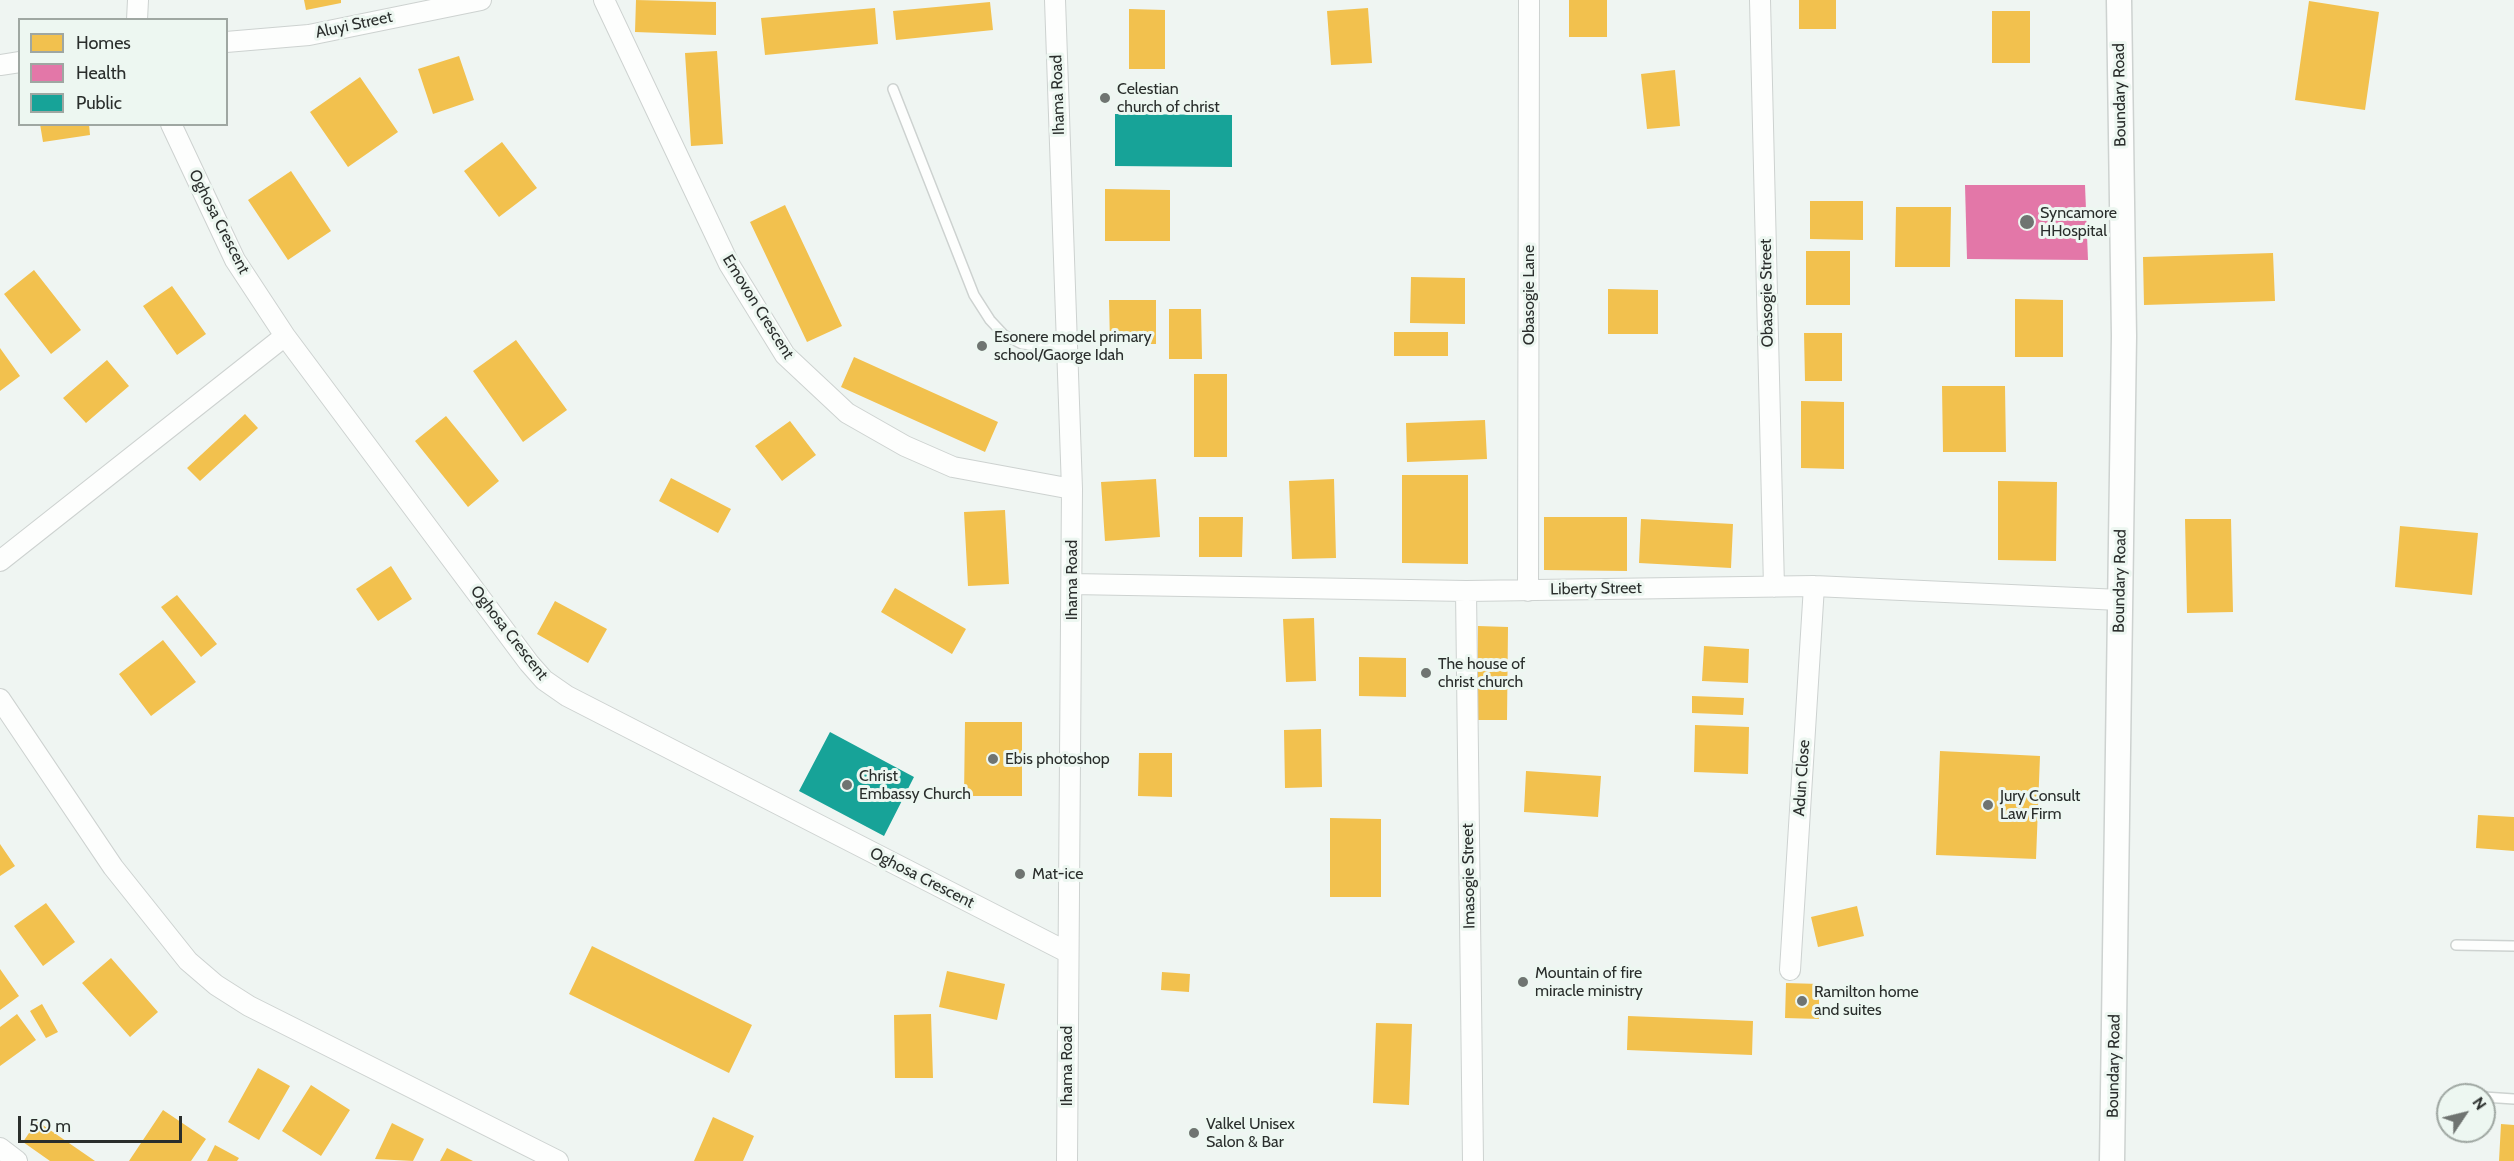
<!DOCTYPE html>
<html>
<head>
<meta charset="utf-8">
<style>
	body { margin:0 }
	#map { position:relative; width:2514px; height:1161px; overflow:hidden; background:#eff5f2; font-family:Cabin,sans-serif }
	canvas { display:block }
	.legend { position:absolute; left:18px; top:18px; width:210px; height:108px; box-sizing:border-box; background:#edf7f1; border:2px solid #9fa7a2; margin:0; padding:8px 10px; list-style:none; font-size:18px; color:#2a2e2c }
	.legend li { display:flex; align-items:center; gap:12px; height:30px }
	.legend b { width:30px; border:2px solid #9fa7a2 }
	.north { position:absolute; left:2436px; top:1083px; width:60px; height:60px; box-sizing:border-box; background:#edf7f1; border:2px solid #9fa7a2; border-radius:50%; rotate:55deg; font-size:16px; font-weight:700; line-height:24px; text-align:center; color:#2a2e2c }
	.north::after { content:''; display:block; margin:auto; width:21px; height:27px; background:#6f7471; clip-path:polygon(50% 0,100% 100%,50% 72%,0 100%) }
	.scale { position:absolute; left:18px; top:1116px; width:164px; height:27px; box-sizing:border-box; border:3px solid #2a2e2c; border-top:0; padding-left:8px; font-size:18px; line-height:21px; white-space:nowrap; color:#2a2e2c; -webkit-text-stroke:4px #edf7f1; paint-order:stroke }
</style>
</head>
<body>
<div id="map">
<canvas width="2514" height="1161"></canvas>
<ul class="legend">
<li><b style="height:16px;background:#f2c14e"></b>Homes</li>
<li><b style="height:16px;background:#e377a8"></b>Health</li>
<li><b style="height:16px;background:#17a398"></b>Public</li>
</ul>
<div class="north">N</div>
<div class="scale">50 m</div>
</div>
<script>
const ctx = document.querySelector('canvas').getContext('2d');
ctx.lineJoin = 'round';
function fillPath(path, color) {
  ctx.fillStyle = color;
  ctx.fill(path, 'evenodd');
}
function shape(rows) {
  const path = new Path2D();
  for (const r of rows) {
    path.moveTo(r[0], r[1]);
    for (let i = 2; i < r.length; i += 2) path.lineTo(r[i], r[i + 1]);
  }
  return path;
}
function strokePath(path, color, width, dash) {
  ctx.strokeStyle = color;
  ctx.lineWidth = width;
  ctx.lineCap = dash ? 'butt' : 'round';
  ctx.setLineDash(dash || []);
  ctx.stroke(path);
}
function write(font, color, halo, rows, align = 'center') {
  ctx.font = font + ' Cabin,sans-serif';
  ctx.lineWidth = 6;
  ctx.setLineDash([]);
  ctx.textBaseline = 'middle';
  ctx.strokeStyle = halo;
  ctx.fillStyle = color;
  for (const [text, x, y, turn = 0] of rows) {
    ctx.save();
    ctx.translate(x, y);
    ctx.rotate((+turn || 0) * Math.PI / 180);
    ctx.textAlign = isNaN(turn) ? turn : align;
    if (halo) ctx.strokeText(text, 0, 0);
    ctx.fillText(text, 0, 0);
    ctx.restore();
  }
}
const homes = shape([
	[304,0,341,0,341,3,306,10],
	[636,0,716,2,716,35,635,32],
	[1569,0,1607,0,1607,37,1569,37],
	[1799,0,1836,0,1836,29,1799,29],
	[2309,1,2379,12,2365,110,2295,100],
	[990,2,993,30,896,40,893,11],
	[875,8,878,44,765,55,761,18],
	[1368,8,1372,63,1331,65,1327,11],
	[1129,9,1165,10,1165,69,1129,69],
	[1992,11,2030,11,2030,63,1992,63],
	[717,51,723,144,691,146,685,53],
	[459,56,474,100,433,114,418,69],
	[1675,70,1680,126,1647,129,1641,74],
	[360,77,398,132,348,167,310,112],
	[40,124,89,124,90,135,43,142],
	[502,142,537,188,499,217,464,171],
	[291,171,331,231,288,260,248,200],
	[1105,189,1170,190,1170,241,1105,241],
	[1810,201,1863,201,1863,240,1810,239],
	[785,205,842,326,807,342,750,222],
	[1896,207,1951,207,1950,267,1895,267],
	[1806,251,1850,251,1850,305,1806,305],
	[2273,253,2275,301,2144,305,2143,257],
	[34,270,81,330,51,354,4,294],
	[1411,277,1465,278,1465,324,1410,323],
	[172,286,206,334,177,355,143,306],
	[1608,289,1658,290,1658,334,1608,334],
	[2015,299,2063,300,2063,357,2015,357],
	[1109,300,1156,300,1156,344,1110,344],
	[1169,309,1201,309,1202,359,1169,359],
	[1394,332,1448,332,1448,356,1394,356],
	[1804,333,1842,333,1842,381,1805,381],
	[516,340,567,410,523,442,473,371],
	[0,348,20,376,0,391],
	[854,357,998,422,985,452,841,387],
	[107,360,129,386,86,423,63,398],
	[1194,374,1227,374,1227,457,1194,457],
	[1942,386,2005,386,2006,452,1943,452],
	[1801,401,1844,402,1844,469,1801,468],
	[245,414,258,428,200,481,187,468],
	[446,416,499,481,468,507,415,441],
	[1485,420,1487,459,1407,462,1406,423],
	[790,421,816,455,782,481,755,446],
	[1402,475,1468,475,1468,564,1402,563],
	[671,478,731,509,718,533,659,501],
	[1156,479,1160,537,1105,541,1101,482],
	[1334,479,1336,558,1292,559,1289,481],
	[1998,481,2057,482,2056,561,1998,560],
	[1005,510,1009,584,968,586,964,512],
	[1199,517,1243,517,1242,557,1199,557],
	[1544,517,1627,517,1627,571,1544,570],
	[1641,519,1733,524,1731,568,1639,563],
	[2185,519,2231,519,2233,612,2187,613],
	[2400,526,2478,533,2472,595,2395,587],
	[391,566,412,599,378,621,356,589],
	[895,588,966,629,952,654,881,612],
	[177,595,217,644,201,657,161,607],
	[555,601,607,629,588,663,537,634],
	[1314,618,1316,681,1286,682,1283,619],
	[1478,626,1508,627,1507,720,1477,720],
	[163,640,196,682,151,716,119,674],
	[1704,646,1749,649,1748,683,1702,681],
	[1359,657,1406,658,1406,697,1359,696],
	[1692,696,1744,698,1743,715,1692,713],
	[965,722,1022,722,1022,796,964,796],
	[1695,725,1749,727,1748,774,1694,772],
	[1321,729,1322,787,1285,788,1284,730],
	[1940,751,2040,756,2036,859,1936,855],
	[1139,753,1172,753,1172,797,1138,796],
	[1526,771,1601,776,1598,817,1524,812],
	[2478,815,2514,817,2514,851,2476,848],
	[1330,818,1381,819,1381,897,1330,897],
	[0,844,15,866,0,876],
	[46,903,75,942,43,966,14,926],
	[1857,906,1864,936,1818,947,1811,917],
	[592,946,752,1025,729,1073,569,994],
	[111,958,158,1012,130,1037,82,983],
	[0,969,19,996,0,1010],
	[947,971,1005,984,997,1020,939,1007],
	[1162,972,1190,974,1189,992,1161,990],
	[1786,983,1819,984,1819,1019,1785,1018],
	[42,1004,58,1032,46,1038,30,1011],
	[17,1014,36,1040,0,1066,0,1027],
	[931,1014,933,1078,895,1078,894,1015],
	[1628,1016,1753,1021,1752,1055,1627,1050],
	[1376,1023,1412,1024,1409,1105,1373,1103],
	[258,1068,290,1086,259,1140,228,1122],
	[311,1085,350,1110,321,1156,282,1131],
	[163,1110,206,1139,191,1161,129,1161],
	[713,1117,754,1136,743,1161,694,1161],
	[37,1121,95,1161,50,1161,23,1142],
	[392,1123,424,1139,413,1161,375,1159],
	[2501,1124,2514,1125,2514,1161,2499,1161],
	[215,1145,239,1158,237,1161,207,1161],
	[447,1148,473,1161,440,1161]
]);
const health = shape([
	[1965,185,2085,185,2088,260,1967,259]
]);
const public = shape([
	[1115,114,1232,115,1232,167,1115,166],
	[830,732,914,777,884,836,799,791]
]);
const service = shape([
	[893,89,974,295,990,320,1004,335,1022,344,1067,348],
	[2456,945,2514,946],
	[2484,1097,2514,1099]
]);
const minor = shape([
	[604,0,729,264,785,355,847,413,905,446,953,467,1072,489],
	[1055,0,1072,489,1067,1161],
	[1760,0,1774,587],
	[137,20,138,0],
	[226,42,309,35,481,0],
	[0,65,20,62],
	[171,124,235,260,285,336,529,663,544,680,567,696,1067,952],
	[0,561,285,336],
	[1072,584,1466,591,1814,586,2120,600],
	[1466,591,1473,1161],
	[1528,591,1529,0],
	[0,699,113,867,188,961,216,985,249,1006,558,1161],
	[1790,970,1814,586],
	[0,1148,17,1161]
]);
const tertiary = shape([
	[2112,1161,2124,336,2119,0]
]);
const markers = [
	[1105,98,6,"#6f7471"],
	[2027,222,8,"#6f7471"],
	[982,346,6,"#6f7471"],
	[1426,673,6,"#6f7471"],
	[993,759,6,"#6f7471"],
	[847,785,6,"#6f7471"],
	[1988,805,6,"#6f7471"],
	[1020,874,6,"#6f7471"],
	[1523,982,6,"#6f7471"],
	[1802,1001,6,"#6f7471"],
	[1194,1133,6,"#6f7471"]
];
const streetNames = [
	["Aluyi Street",354,25,-12],
	["Ihama Road",1058,95,-92],
	["Boundary Road",2120,95,-91],
	["Oghosa Crescent",219,222,63],
	["Obasogie Street",1767,293,-91],
	["Obasogie Lane",1529,295,-90],
	["Emovon Crescent",758,307,58],
	["Ihama Road",1072,580,-90],
	["Boundary Road",2120,581,-89],
	["Liberty Street",1596,589,-1],
	["Oghosa Crescent",509,633,52],
	["Adun Close",1802,778,-86],
	["Imasogie Street",1469,876,-91],
	["Oghosa Crescent",922,878,27],
	["Ihama Road",1067,1066,-90],
	["Boundary Road",2114,1066,-89]
];
const poiNames = [
	["Celestian",1117,89],
	["church of christ",1117,107],
	["Syncamore",2040,213],
	["HHospital",2040,231],
	["Esonere model primary",994,337],
	["school/Gaorge Idah",994,355],
	["The house of",1438,664],
	["christ church",1438,682],
	["Ebis photoshop",1005,759],
	["Christ",859,776],
	["Embassy Church",859,794],
	["Jury Consult",2000,796],
	["Law Firm",2000,814],
	["Mat-ice",1032,874],
	["Mountain of fire",1535,973],
	["miracle ministry",1535,991],
	["Ramilton home",1814,992],
	["and suites",1814,1010],
	["Valkel Unisex",1206,1124],
	["Salon & Bar",1206,1142]
];
fillPath(homes, '#f2c14e');
fillPath(health, '#e377a8');
fillPath(public, '#17a398');
strokePath(service, '#cdd2d0', 12);
strokePath(minor, '#cdd2d0', 22);
strokePath(tertiary, '#cdd2d0', 27);
strokePath(service, '#fdfefd', 9);
strokePath(minor, '#fdfefd', 20);
strokePath(tertiary, '#fdfefd', 24);
for (const [x, y, r, color] of markers) {
  const dot = new Path2D();
  dot.arc(x, y, r, 0, 2 * Math.PI);
  ctx.fillStyle = color;
  ctx.fill(dot);
  strokePath(dot, '#edf7f1', 2);
}
write('16px', '#2a2e2c', '#edf7f1', streetNames);
write('16px', '#2a2e2c', '#edf7f1', poiNames, 'left');
</script>
</body>
</html>
